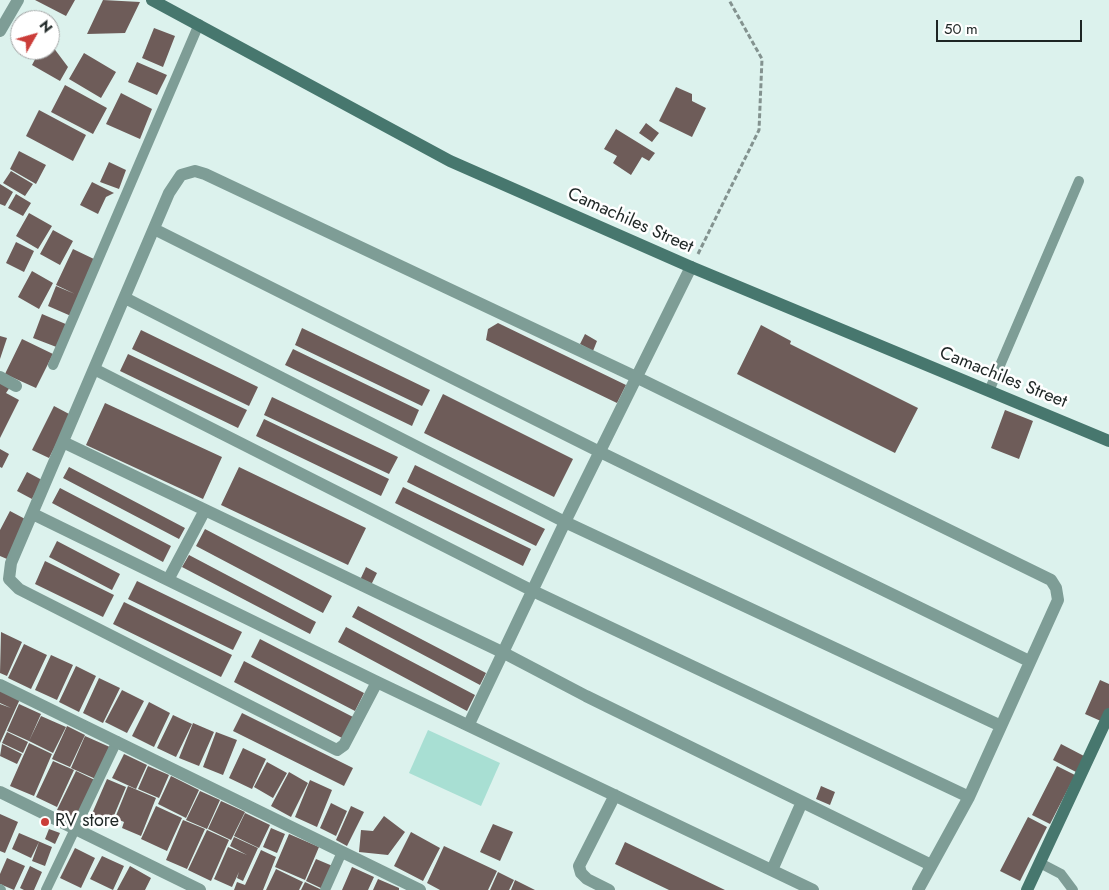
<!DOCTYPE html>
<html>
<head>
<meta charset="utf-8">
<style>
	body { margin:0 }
	#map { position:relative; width:1109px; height:890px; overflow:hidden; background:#dcf2ed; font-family:Jost,sans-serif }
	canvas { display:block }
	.north { position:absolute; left:10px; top:10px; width:50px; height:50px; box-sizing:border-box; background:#fff; border:1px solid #a5a8a8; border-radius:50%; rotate:52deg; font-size:14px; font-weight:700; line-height:20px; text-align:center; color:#1e2625 }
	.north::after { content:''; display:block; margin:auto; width:18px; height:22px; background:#cb3d39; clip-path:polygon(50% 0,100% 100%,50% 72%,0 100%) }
	.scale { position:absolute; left:936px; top:20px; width:146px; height:22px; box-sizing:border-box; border:2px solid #1e2625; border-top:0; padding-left:6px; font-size:15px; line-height:18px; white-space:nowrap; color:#1e2625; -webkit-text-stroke:4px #fff; paint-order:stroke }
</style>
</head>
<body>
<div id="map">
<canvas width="1109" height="890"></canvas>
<div class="north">N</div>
<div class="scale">50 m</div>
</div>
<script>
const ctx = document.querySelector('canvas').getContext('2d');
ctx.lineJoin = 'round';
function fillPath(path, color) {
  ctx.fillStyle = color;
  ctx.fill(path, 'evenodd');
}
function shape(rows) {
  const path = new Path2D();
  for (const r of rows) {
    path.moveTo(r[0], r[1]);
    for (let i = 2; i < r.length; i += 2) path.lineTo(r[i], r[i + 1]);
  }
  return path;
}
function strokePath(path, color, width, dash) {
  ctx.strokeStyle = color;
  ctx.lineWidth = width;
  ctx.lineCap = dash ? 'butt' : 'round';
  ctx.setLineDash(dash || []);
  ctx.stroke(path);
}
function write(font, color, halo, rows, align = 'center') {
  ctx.font = font + ' Jost,sans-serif';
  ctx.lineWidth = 5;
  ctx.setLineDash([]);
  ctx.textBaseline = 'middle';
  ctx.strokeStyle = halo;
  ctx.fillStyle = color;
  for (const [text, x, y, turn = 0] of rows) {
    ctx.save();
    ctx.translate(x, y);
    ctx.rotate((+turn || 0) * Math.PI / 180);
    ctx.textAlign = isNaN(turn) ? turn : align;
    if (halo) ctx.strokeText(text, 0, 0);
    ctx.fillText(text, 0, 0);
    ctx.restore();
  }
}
const green = shape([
	[428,730,500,763,481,806,409,773]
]);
const building = shape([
	[35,0,75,0,66,16],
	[103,0,140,2,125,33,87,34],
	[154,28,175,36,163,67,142,58],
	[50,43,68,67,60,81,32,65,40,50,50,50],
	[84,53,116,72,101,98,69,79],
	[137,62,167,75,157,95,128,82],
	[65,85,107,108,93,134,51,112],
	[676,87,692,94,692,101,706,108,692,137,659,121],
	[121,93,152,109,140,139,106,124],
	[39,110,86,135,73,161,26,136],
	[646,123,659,133,652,142,639,133],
	[616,129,655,153,649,161,642,157,631,175,613,163,617,156,604,149],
	[19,151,46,165,36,184,10,169],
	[109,162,126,170,119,189,100,182],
	[11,171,33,184,25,196,3,183],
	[92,182,114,193,106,197,98,214,80,205],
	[0,184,13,192,5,206,0,204],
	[16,194,31,203,23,216,8,208],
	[29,213,52,226,38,249,16,236],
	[53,230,73,241,60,265,40,254],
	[16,242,34,251,24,272,6,263],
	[73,249,96,260,71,316,48,306,56,286,75,294,56,285],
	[32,271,53,283,39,309,18,297],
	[42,314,68,325,59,348,33,338],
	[498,323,626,385,617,403,486,340,488,329],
	[761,325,791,341,790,344,918,408,895,453,737,374],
	[302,328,430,390,422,406,295,345],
	[141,330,258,387,249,406,132,349],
	[585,334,597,341,593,351,580,344],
	[0,336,7,338,0,359],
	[22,339,53,354,36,388,5,374],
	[293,349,419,410,412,426,285,365],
	[128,354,247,410,238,428,120,371],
	[0,382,10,387,6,393,19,400,0,438],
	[443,394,573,459,554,497,424,433],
	[272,397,398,457,389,474,264,415],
	[105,403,222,457,203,499,86,445],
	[54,406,71,415,49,458,32,450],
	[1005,410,1033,421,1019,459,991,448],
	[264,419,389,479,381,496,256,436],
	[0,449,9,454,2,468,0,467],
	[415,465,545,529,536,546,407,482],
	[69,467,185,528,179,539,63,478],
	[239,467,366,528,348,565,221,505],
	[27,472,42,480,32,499,17,491],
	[403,487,531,549,523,566,395,503],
	[60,488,171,546,163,562,52,503],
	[10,511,27,520,7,559,0,556,0,530],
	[205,529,332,596,323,613,196,546],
	[57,541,120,574,112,590,49,557],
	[189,555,316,622,310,634,182,567],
	[45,561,114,595,103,617,35,584],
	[366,567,377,573,371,585,360,580],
	[137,581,242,632,233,650,128,599],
	[124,602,232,655,221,677,113,624],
	[358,606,486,673,480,685,352,617],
	[346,627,475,695,467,711,338,642],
	[1,632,22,642,7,676,0,673],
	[260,639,364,693,355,711,251,657],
	[24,644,47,655,31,689,8,678],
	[51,655,73,665,57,700,35,690],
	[244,661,353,717,342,738,234,682],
	[76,666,96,676,79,712,59,702],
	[99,678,120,688,103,723,83,713],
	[1100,680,1109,684,1109,708,1103,722,1085,714],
	[0,690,20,699,0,743,0,704,11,708,0,703],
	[122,690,144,701,127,733,105,722],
	[149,702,170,713,154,747,132,736],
	[19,704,41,714,29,741,7,731],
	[242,713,353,768,344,786,233,731],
	[173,715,192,724,176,757,157,748],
	[41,716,66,727,53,753,29,741],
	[193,723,214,732,199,766,179,758],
	[67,726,85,735,70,767,52,759],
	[7,732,28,742,23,753,2,743],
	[216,732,237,740,223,775,203,767],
	[85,736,112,748,98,780,71,768],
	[29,743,52,754,34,796,10,786],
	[2,744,22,754,17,764,0,756],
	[1061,744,1084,756,1076,772,1053,760],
	[243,748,266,759,252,789,229,778],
	[124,754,147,765,136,789,112,778],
	[53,761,74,770,57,807,36,797],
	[267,762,287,773,273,798,254,787],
	[148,766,169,775,159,798,138,789],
	[1057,766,1075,775,1050,824,1032,815],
	[76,771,97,781,79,820,57,810],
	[289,772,308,783,291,817,271,806],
	[171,776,199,790,186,818,158,804],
	[107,779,126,787,110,825,91,816],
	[310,780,332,790,317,827,295,817],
	[128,786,156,798,141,836,122,828,124,822,115,818],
	[821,786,835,792,830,805,816,799],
	[200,791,220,800,207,829,186,820],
	[221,801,245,812,231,840,208,829],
	[331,803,347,811,336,836,320,828],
	[156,806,182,818,167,851,141,839],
	[351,806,364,812,347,846,336,840],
	[245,813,270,825,259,848,234,836],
	[0,814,18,822,5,853,0,851],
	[384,816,405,832,388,855,359,852,361,830,373,831],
	[1028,817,1047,827,1020,881,1000,871],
	[183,820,205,829,187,869,166,860],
	[493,824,513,832,500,861,480,852],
	[271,828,285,834,277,853,263,847],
	[49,829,60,833,55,844,45,839],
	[207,830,229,840,211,881,188,870],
	[411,832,440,848,423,881,394,866],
	[19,833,52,847,45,866,32,861,39,842,31,858,12,849],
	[289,834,319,847,305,880,275,867],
	[234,837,258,848,243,881,237,878,239,872,232,887,214,879,228,847,247,855,230,846],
	[625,842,725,890,669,890,615,864],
	[444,846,497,871,488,890,440,890,427,883],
	[75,848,95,858,81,888,60,878],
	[261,850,276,857,263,890,234,890,237,882,245,885],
	[102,856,124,866,113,890,90,879],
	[7,858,25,866,14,890,0,884,0,874],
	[316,859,335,867,325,890,306,881],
	[30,866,42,872,34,890,24,890,20,888],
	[130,866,151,878,145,890,117,890],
	[352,867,374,877,368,890,342,890],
	[276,869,303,882,299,890,266,890],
	[498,872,514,880,509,890,490,890],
	[378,879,399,888,399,890,373,890],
	[515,880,535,890,511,890],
	[305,882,322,890,301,890]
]);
const path = shape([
	[698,254,759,130,762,59,729,0]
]);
const lane = shape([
	[53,365,199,24],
	[989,391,1079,181],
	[1040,863,1061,874,1073,890],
	[0,889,1,890],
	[46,890,117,741],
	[325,890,342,852]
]);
const street = shape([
	[0,31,18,0],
	[154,229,600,452,1029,661],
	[125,298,565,522,1001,726],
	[94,369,533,591,969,797],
	[0,377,16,386],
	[63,442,504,653,586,696,931,865],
	[33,514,377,682,813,890],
	[168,580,205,510],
	[377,682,344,745,337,750,19,589,9,579,11,563,169,193,181,175,195,171,205,174,638,378,1051,580,1056,588,1058,600,969,797,918,890],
	[0,685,420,890],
	[469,724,565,522,691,267],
	[0,792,200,890],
	[772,870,802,802],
	[609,890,587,879,581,873,579,866,615,795]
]);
const secondary = shape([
	[152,0,450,161,691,267,1109,441],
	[1027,890,1109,714]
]);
const markers = [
	[45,822,5,"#cb3d39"]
];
const streetNames = [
	["Camachiles Street",630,221,24],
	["Camachiles Street",1003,378,22]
];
const poiNames = [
	["RV store",55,822]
];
fillPath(green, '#a8dfd3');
fillPath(building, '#6e5c59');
strokePath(path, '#83928f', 3, [5, 2.5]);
strokePath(lane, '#7e9d96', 10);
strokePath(street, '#7e9d96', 12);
strokePath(secondary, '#47776e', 12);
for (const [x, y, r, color] of markers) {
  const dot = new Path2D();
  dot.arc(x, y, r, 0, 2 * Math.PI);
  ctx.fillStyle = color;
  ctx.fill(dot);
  strokePath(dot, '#fff', 2);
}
write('18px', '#1e2625', '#fff', streetNames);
write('18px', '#1e2625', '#fff', poiNames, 'left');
</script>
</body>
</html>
